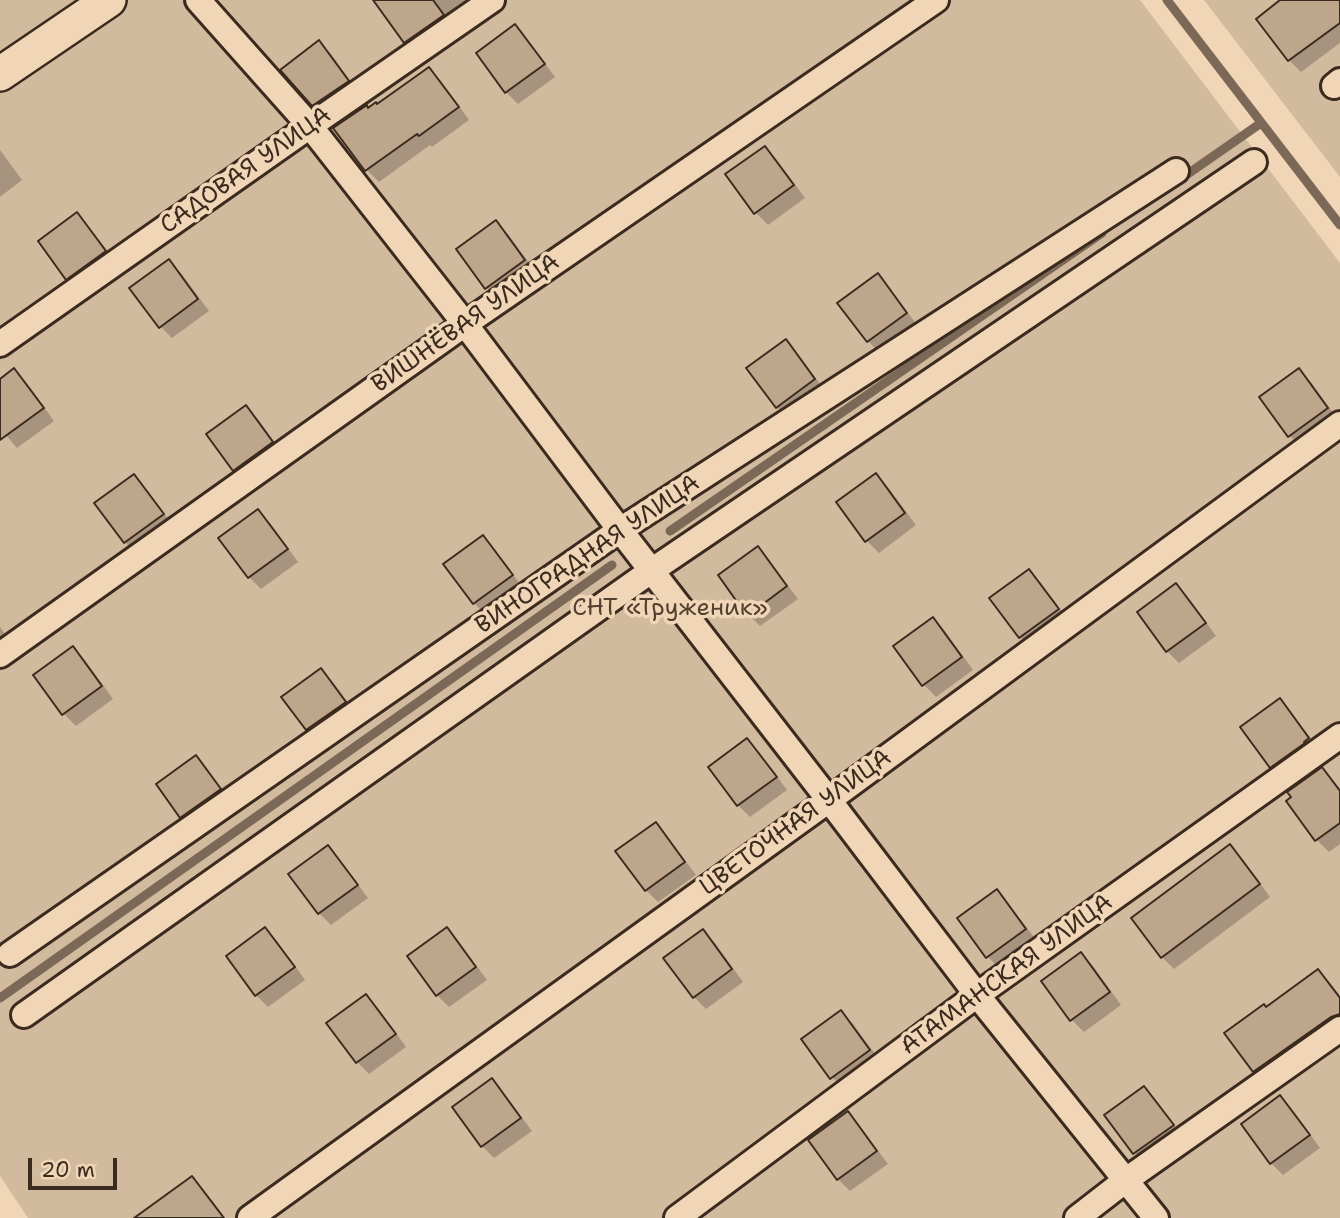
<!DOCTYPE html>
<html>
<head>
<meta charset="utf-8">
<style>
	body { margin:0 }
	#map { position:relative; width:1340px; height:1218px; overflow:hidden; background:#f0d6b7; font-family:"Shantell Sans",sans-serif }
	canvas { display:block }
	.scale { position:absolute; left:28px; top:1158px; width:89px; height:32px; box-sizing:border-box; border:4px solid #3b2a1e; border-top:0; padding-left:9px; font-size:21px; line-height:24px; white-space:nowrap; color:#3b2a1e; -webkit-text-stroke:5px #f0d6b7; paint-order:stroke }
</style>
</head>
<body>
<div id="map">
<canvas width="1340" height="1218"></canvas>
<div class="scale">20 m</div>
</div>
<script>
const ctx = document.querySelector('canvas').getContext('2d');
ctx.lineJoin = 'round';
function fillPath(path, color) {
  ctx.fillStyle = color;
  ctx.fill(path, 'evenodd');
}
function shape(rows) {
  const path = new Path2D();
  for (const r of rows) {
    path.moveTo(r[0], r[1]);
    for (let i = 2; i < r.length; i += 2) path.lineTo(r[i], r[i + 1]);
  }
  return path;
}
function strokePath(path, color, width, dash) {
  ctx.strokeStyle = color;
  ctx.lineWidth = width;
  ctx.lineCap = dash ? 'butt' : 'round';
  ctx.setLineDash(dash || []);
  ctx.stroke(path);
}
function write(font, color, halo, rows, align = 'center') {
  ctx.font = font + ' "Shantell Sans",sans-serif';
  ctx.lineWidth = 7;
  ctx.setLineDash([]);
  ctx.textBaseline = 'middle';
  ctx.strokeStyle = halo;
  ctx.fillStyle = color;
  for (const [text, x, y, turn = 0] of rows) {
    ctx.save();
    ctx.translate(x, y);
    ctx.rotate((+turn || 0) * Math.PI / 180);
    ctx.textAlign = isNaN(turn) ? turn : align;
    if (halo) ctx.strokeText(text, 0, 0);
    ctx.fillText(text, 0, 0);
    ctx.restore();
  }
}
const green = shape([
	[0,0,1140,0,1340,263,1340,1218,28,1218,0,1176],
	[1204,0,1340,0,1340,177]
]);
const shadow = shape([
	[386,0,495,0,417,54,405,42],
	[1283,0,1340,0,1340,43,1301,72,1289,60],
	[515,27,527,39,555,77,518,104,506,92,478,54],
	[319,43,331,54,360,94,326,117,282,70],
	[429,69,441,81,469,120,432,147,430,145,379,182,367,170,336,128,369,110,378,107],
	[765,148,777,160,805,198,768,225,756,213,728,174],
	[0,150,22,180,0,197],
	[77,215,89,227,117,264,79,291,67,279],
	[496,222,508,234,536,272,499,300,487,288],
	[169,261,181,273,209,311,172,338,160,326],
	[877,276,889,288,918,326,880,353,868,341,840,303],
	[786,342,798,354,826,392,789,419,777,407],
	[14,370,26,382,54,421,17,448,0,428,0,381],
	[1299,370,1311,382,1339,421,1302,448,1290,436,1262,398],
	[246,407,258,419,284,455,246,482,234,470],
	[876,475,888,487,916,525,879,553,867,541],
	[134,477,146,489,174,527,137,554,125,542],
	[258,511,270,523,298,562,261,589,249,577],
	[483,538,495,550,523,588,486,615,474,603],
	[757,548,769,560,798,599,760,626,748,614],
	[1029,571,1041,583,1069,621,1032,649,1020,637],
	[1176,585,1188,597,1216,636,1179,663,1167,651],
	[933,619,945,631,973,670,936,697,924,685],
	[0,627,14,647,0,658],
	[73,648,85,660,113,699,76,726,64,714],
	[321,670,333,682,357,715,319,741,307,729],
	[1279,700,1291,712,1320,751,1283,779,1271,767],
	[747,740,759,752,787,790,750,817,738,805,710,767],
	[195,757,207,769,231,802,194,828,182,816],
	[1322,769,1340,789,1340,844,1329,852,1317,840],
	[655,824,667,836,696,875,658,902,646,890],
	[1230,846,1242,858,1270,897,1174,969,1162,957],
	[328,848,340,860,368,898,331,925,319,913],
	[996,891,1008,903,1037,941,999,968,987,956],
	[265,929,277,941,305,980,268,1007,256,995],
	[446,929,458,941,487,980,449,1007,437,995],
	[703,931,715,943,743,982,706,1009,694,997],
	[1081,954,1093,966,1121,1005,1084,1032,1072,1020,1043,981],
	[1318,971,1330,983,1340,996,1340,1031,1266,1083,1254,1071,1266,1009],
	[366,996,378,1008,406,1047,369,1074,357,1062],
	[841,1012,853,1024,881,1062,844,1089,832,1077],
	[491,1080,503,1092,532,1131,494,1158,482,1146],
	[1144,1088,1156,1100,1184,1138,1147,1165,1135,1153,1107,1115],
	[1280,1097,1292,1109,1320,1148,1283,1175,1271,1163],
	[847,1113,859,1125,888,1164,850,1191,838,1179,810,1141],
	[192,1178,204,1190,225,1218,165,1218]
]);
const stream = shape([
	[1167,0,1340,225],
	[1179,180,1261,123],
	[670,531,1102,233],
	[0,998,612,565]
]);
const building = shape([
	[373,0,433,0,444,15,404,43,373,0],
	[1280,0,1340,0,1340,23,1288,61,1256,19,1280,0],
	[515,24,545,64,505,93,476,53,515,24],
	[319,40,349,81,312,106,280,70,319,40],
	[429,67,459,107,419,136,417,134,365,171,333,128,367,105,368,108,376,102,377,104,429,67],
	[765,146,794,185,754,214,725,174,765,146],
	[77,212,106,251,66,280,38,241,77,212],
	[496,220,525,260,485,289,456,249,496,220],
	[169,259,198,299,159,328,129,288,169,259],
	[878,273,907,313,867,342,837,303,878,273],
	[786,339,815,379,776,408,746,368,786,339],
	[14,368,44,408,0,440,0,379,14,368],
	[1299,368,1328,408,1288,437,1259,397,1299,368],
	[246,405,273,442,233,471,206,434,246,405],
	[876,473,905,513,865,542,836,502,876,473],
	[134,474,164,514,124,543,94,503,134,474],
	[258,509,288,549,248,578,218,538,258,509],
	[483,535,513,575,473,604,443,564,483,535],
	[758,546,787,586,747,616,718,575,758,546],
	[1029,569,1059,609,1019,638,989,598,1029,569],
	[1176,583,1206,623,1166,652,1137,612,1176,583],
	[933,617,962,657,922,686,893,646,933,617],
	[73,646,102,686,62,715,33,675,73,646],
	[321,668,346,702,306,730,281,697,321,668],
	[1280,698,1309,738,1304,742,1305,743,1270,768,1240,727,1280,698],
	[747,738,777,777,737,806,708,767,747,738],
	[196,755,221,789,180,818,156,784,196,755],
	[1322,767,1340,791,1340,823,1315,841,1286,801,1291,797,1287,792,1322,767],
	[656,822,685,862,645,891,615,851,656,822],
	[1230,844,1260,884,1161,958,1131,918,1230,844],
	[328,845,358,885,318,914,288,874,328,845],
	[997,889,1026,929,986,958,957,918,997,889],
	[265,927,295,967,255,996,226,956,265,927],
	[447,927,476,967,436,996,407,956,447,927],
	[703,929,732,969,693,998,663,958,703,929],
	[1081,952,1110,992,1070,1021,1041,981,1081,952],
	[1318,969,1340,998,1340,1014,1331,1017,1253,1072,1224,1033,1264,1004,1266,1007,1318,969],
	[366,994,396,1034,356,1063,326,1023,366,994],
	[841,1010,870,1050,830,1079,801,1039,841,1010],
	[492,1078,521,1118,481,1147,452,1107,492,1078],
	[1144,1086,1174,1125,1133,1154,1104,1115,1144,1086],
	[1280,1095,1310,1135,1270,1164,1241,1124,1280,1095],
	[848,1111,877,1151,837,1180,808,1140,848,1111],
	[192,1176,224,1218,134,1218,192,1176]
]);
const street = shape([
	[198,0,310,126,465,324,620,530,829,800,977,995,1156,1218],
	[1334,86,1340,81],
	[0,344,310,126,492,0],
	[0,655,465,324,936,0],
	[10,954,620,530,1176,171],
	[24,1015,651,571,1254,162],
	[250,1218,829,800,1340,424],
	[677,1218,977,995,1340,736],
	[1077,1218,1126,1180,1340,1029]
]);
const secondary = shape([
	[0,74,109,0]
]);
const streetNames = [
	["САДОВАЯ УЛИЦА",246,171,-35],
	["ВИШНЁВАЯ УЛИЦА",466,324,-35],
	["ВИНОГРАДНАЯ УЛИЦА",588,555,-34],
	["ЦВЕТОЧНАЯ УЛИЦА",796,823,-36],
	["АТАМАНСКАЯ УЛИЦА",1007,975,-36]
];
const parkNames = [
	["СНТ «Труженик»",670,609]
];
fillPath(green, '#d2ba9e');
fillPath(shadow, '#0003');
strokePath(stream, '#7c6856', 9);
fillPath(building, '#bea68c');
strokePath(building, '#3b2a1e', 2);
strokePath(street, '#3b2a1e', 30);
strokePath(secondary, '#3b2a1e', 38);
strokePath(street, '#f0d6b7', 24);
strokePath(secondary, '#f0d6b7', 33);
write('24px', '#3b2a1e', '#f0d6b7', streetNames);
write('24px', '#524031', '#f0d6b7', parkNames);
</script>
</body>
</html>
